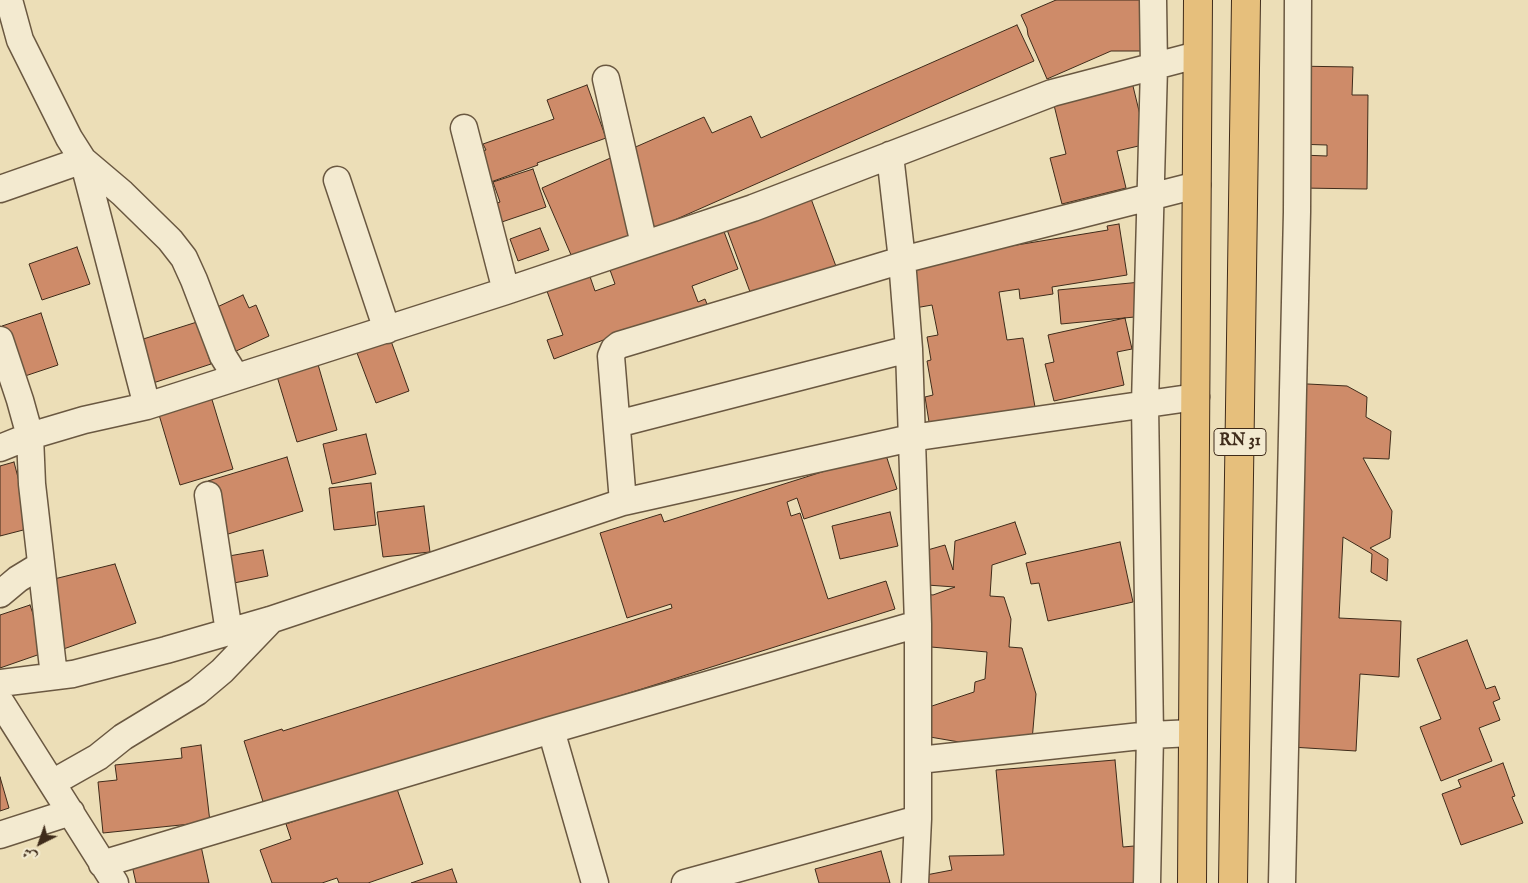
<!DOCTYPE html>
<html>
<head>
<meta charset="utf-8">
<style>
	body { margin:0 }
	#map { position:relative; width:1528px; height:883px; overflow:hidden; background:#ecdeb7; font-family:"IM FELL English",Amiri,serif }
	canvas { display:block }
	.north { position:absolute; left:15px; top:818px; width:50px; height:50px; -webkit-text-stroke:4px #f3ead0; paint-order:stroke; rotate:221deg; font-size:14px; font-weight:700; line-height:20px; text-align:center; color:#3f2b1a }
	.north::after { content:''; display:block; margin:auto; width:18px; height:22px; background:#3f2b1a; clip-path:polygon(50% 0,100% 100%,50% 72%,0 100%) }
</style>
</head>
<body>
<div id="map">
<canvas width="1528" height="883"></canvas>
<div class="north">ش</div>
</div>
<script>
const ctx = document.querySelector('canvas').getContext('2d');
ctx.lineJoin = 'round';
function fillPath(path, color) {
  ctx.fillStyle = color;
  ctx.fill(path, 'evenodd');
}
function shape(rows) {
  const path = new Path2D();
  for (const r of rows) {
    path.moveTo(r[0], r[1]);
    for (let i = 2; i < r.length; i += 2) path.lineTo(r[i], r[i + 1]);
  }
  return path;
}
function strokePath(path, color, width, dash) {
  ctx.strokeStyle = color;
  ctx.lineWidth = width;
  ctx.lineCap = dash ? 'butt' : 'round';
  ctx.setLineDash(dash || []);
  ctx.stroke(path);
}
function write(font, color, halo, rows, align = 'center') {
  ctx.font = font + ' "IM FELL English",serif';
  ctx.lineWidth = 4.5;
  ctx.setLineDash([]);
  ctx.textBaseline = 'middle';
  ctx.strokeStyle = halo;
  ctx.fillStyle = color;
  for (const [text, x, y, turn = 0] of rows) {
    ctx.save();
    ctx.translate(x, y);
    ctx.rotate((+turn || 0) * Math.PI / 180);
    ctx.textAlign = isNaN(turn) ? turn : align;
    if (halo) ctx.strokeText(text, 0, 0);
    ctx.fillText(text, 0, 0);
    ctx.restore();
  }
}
const building = shape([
	[1056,0,1141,0,1142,51,1111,51,1047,79,1028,35,1027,28,1021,15,1056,0],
	[1017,25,1034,61,575,264,542,188,704,117,712,133,751,116,761,138,1017,25],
	[1292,66,1353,67,1352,95,1368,95,1367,189,1301,188,1301,155,1327,156,1327,145,1294,144,1292,66],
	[1132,82,1147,144,1117,151,1126,188,1062,204,1050,158,1066,154,1053,101,1132,82],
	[587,85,606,138,537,163,538,165,488,183,477,153,486,150,483,144,554,119,547,100,587,85],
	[533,169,546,207,493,225,487,207,500,202,493,182,533,169],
	[810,196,837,269,753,300,726,227,810,196],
	[1119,224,1127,275,1052,287,1053,294,1020,299,1019,289,999,292,1007,340,1023,338,1035,407,930,428,925,397,933,395,927,361,931,360,927,337,938,335,932,305,915,308,907,263,1108,230,1107,226,1119,224],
	[540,228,549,250,518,261,510,239,540,228],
	[723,229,738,269,692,286,698,302,705,299,711,314,663,332,658,319,554,359,547,340,563,335,544,283,587,268,595,291,615,284,610,270,723,229],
	[77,247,90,284,42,300,29,264,77,247],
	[1141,282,1145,316,1061,324,1058,290,1141,282],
	[243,295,249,308,256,305,269,336,234,352,215,308,243,295],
	[41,313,58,365,19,378,2,326,41,313],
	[1125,318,1132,349,1117,352,1124,385,1054,401,1045,364,1054,362,1048,335,1125,318],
	[197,322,211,364,150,384,137,341,197,322],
	[391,341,409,391,376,403,357,353,391,341],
	[317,361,337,430,297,442,276,373,317,361],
	[1288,383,1347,386,1367,397,1366,417,1391,431,1389,459,1363,458,1392,511,1390,538,1370,548,1388,559,1387,581,1371,572,1372,554,1343,537,1339,618,1401,621,1399,677,1360,674,1356,751,1291,747,1288,383],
	[210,393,233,469,180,485,157,408,210,393],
	[366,434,376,474,332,484,323,444,366,434],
	[885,452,897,489,804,519,797,498,787,502,791,516,800,513,828,599,886,581,895,609,265,808,244,741,282,729,283,731,672,608,671,604,627,618,600,533,661,514,664,522,885,452],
	[287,457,303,511,225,535,208,481,287,457],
	[14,462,31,528,0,536,0,466,14,462],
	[371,483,376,525,334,530,329,488,371,483],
	[424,506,430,552,383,557,377,512,424,506],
	[890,512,898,546,840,559,832,526,890,512],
	[1015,522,1026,554,992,565,990,596,1004,597,1011,619,1009,647,1022,648,1036,694,1032,741,1006,750,930,737,929,707,974,692,975,682,985,679,987,652,920,646,919,593,933,595,955,587,927,585,924,551,945,545,953,570,955,541,1015,522],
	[1120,542,1133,602,1048,621,1039,583,1031,584,1026,563,1120,542],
	[263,550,268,576,234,583,229,556,263,550],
	[115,564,136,623,58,651,46,581,115,564],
	[30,605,46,652,0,668,0,615,30,605],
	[1467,640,1486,689,1495,686,1500,699,1493,702,1500,720,1479,728,1492,761,1441,781,1420,727,1441,719,1417,659,1467,640],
	[201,745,210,822,103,833,98,782,117,780,115,765,182,758,181,748,201,745],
	[1115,760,1123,847,1134,846,1138,883,928,883,926,875,952,870,949,856,1004,855,996,770,1115,760],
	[1503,763,1515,796,1512,797,1523,823,1461,845,1442,794,1461,787,1458,780,1503,763],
	[0,777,9,808,0,811,0,777],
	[396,786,423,864,368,883,339,883,337,878,322,883,272,883,260,850,291,839,286,824,396,786],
	[201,846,209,883,136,883,131,861,201,846],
	[881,851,890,883,819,883,815,869,881,851],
	[452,869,457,883,411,883,452,869]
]);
const minor = shape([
	[9,0,20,40,69,138,83,160,122,193,170,240,184,258,194,280,223,356,236,377],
	[606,79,644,244],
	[464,128,506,291],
	[890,155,902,260,909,349,918,624,918,819,915,883],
	[337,180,387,330],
	[0,189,83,160,147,406],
	[0,340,20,400,30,436,84,420,147,406,506,291,753,208,1052,93,1197,55],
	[617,424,909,349],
	[0,448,30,436,32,484,54,676],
	[208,495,229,632],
	[623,502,611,356,614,349,619,345,902,260,1197,185],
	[0,594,18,579,41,565],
	[0,683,73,674,166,650,270,620,623,502,911,438,1196,397],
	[0,701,115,883],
	[551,730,595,883],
	[919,760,1150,735,1193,733],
	[52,783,98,757,123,737,197,692,222,671,270,621],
	[0,835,71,812],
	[102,864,551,730,918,624],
	[685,883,918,819],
	[1147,883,1150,735,1145,404,1154,67,1153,0],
	[1282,883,1297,212,1298,0]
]);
const trunk = shape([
	[1192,883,1198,0],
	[1233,883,1246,0]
]);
const shields = [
	[1240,442,52]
];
const shieldNames = [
	["RN 31",1240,442]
];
fillPath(building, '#ce8b69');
strokePath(building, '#3f2b1a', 1);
strokePath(minor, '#6a5841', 29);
strokePath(trunk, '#3f2b1a', 30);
strokePath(minor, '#f3ead0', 26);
strokePath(trunk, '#e6bf7c', 28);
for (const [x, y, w] of shields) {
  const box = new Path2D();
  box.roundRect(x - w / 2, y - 13.5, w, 27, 4);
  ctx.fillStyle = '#f3ead0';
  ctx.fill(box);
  strokePath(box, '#3f2b1a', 1);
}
write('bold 16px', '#3f2b1a', null, shieldNames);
</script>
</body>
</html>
